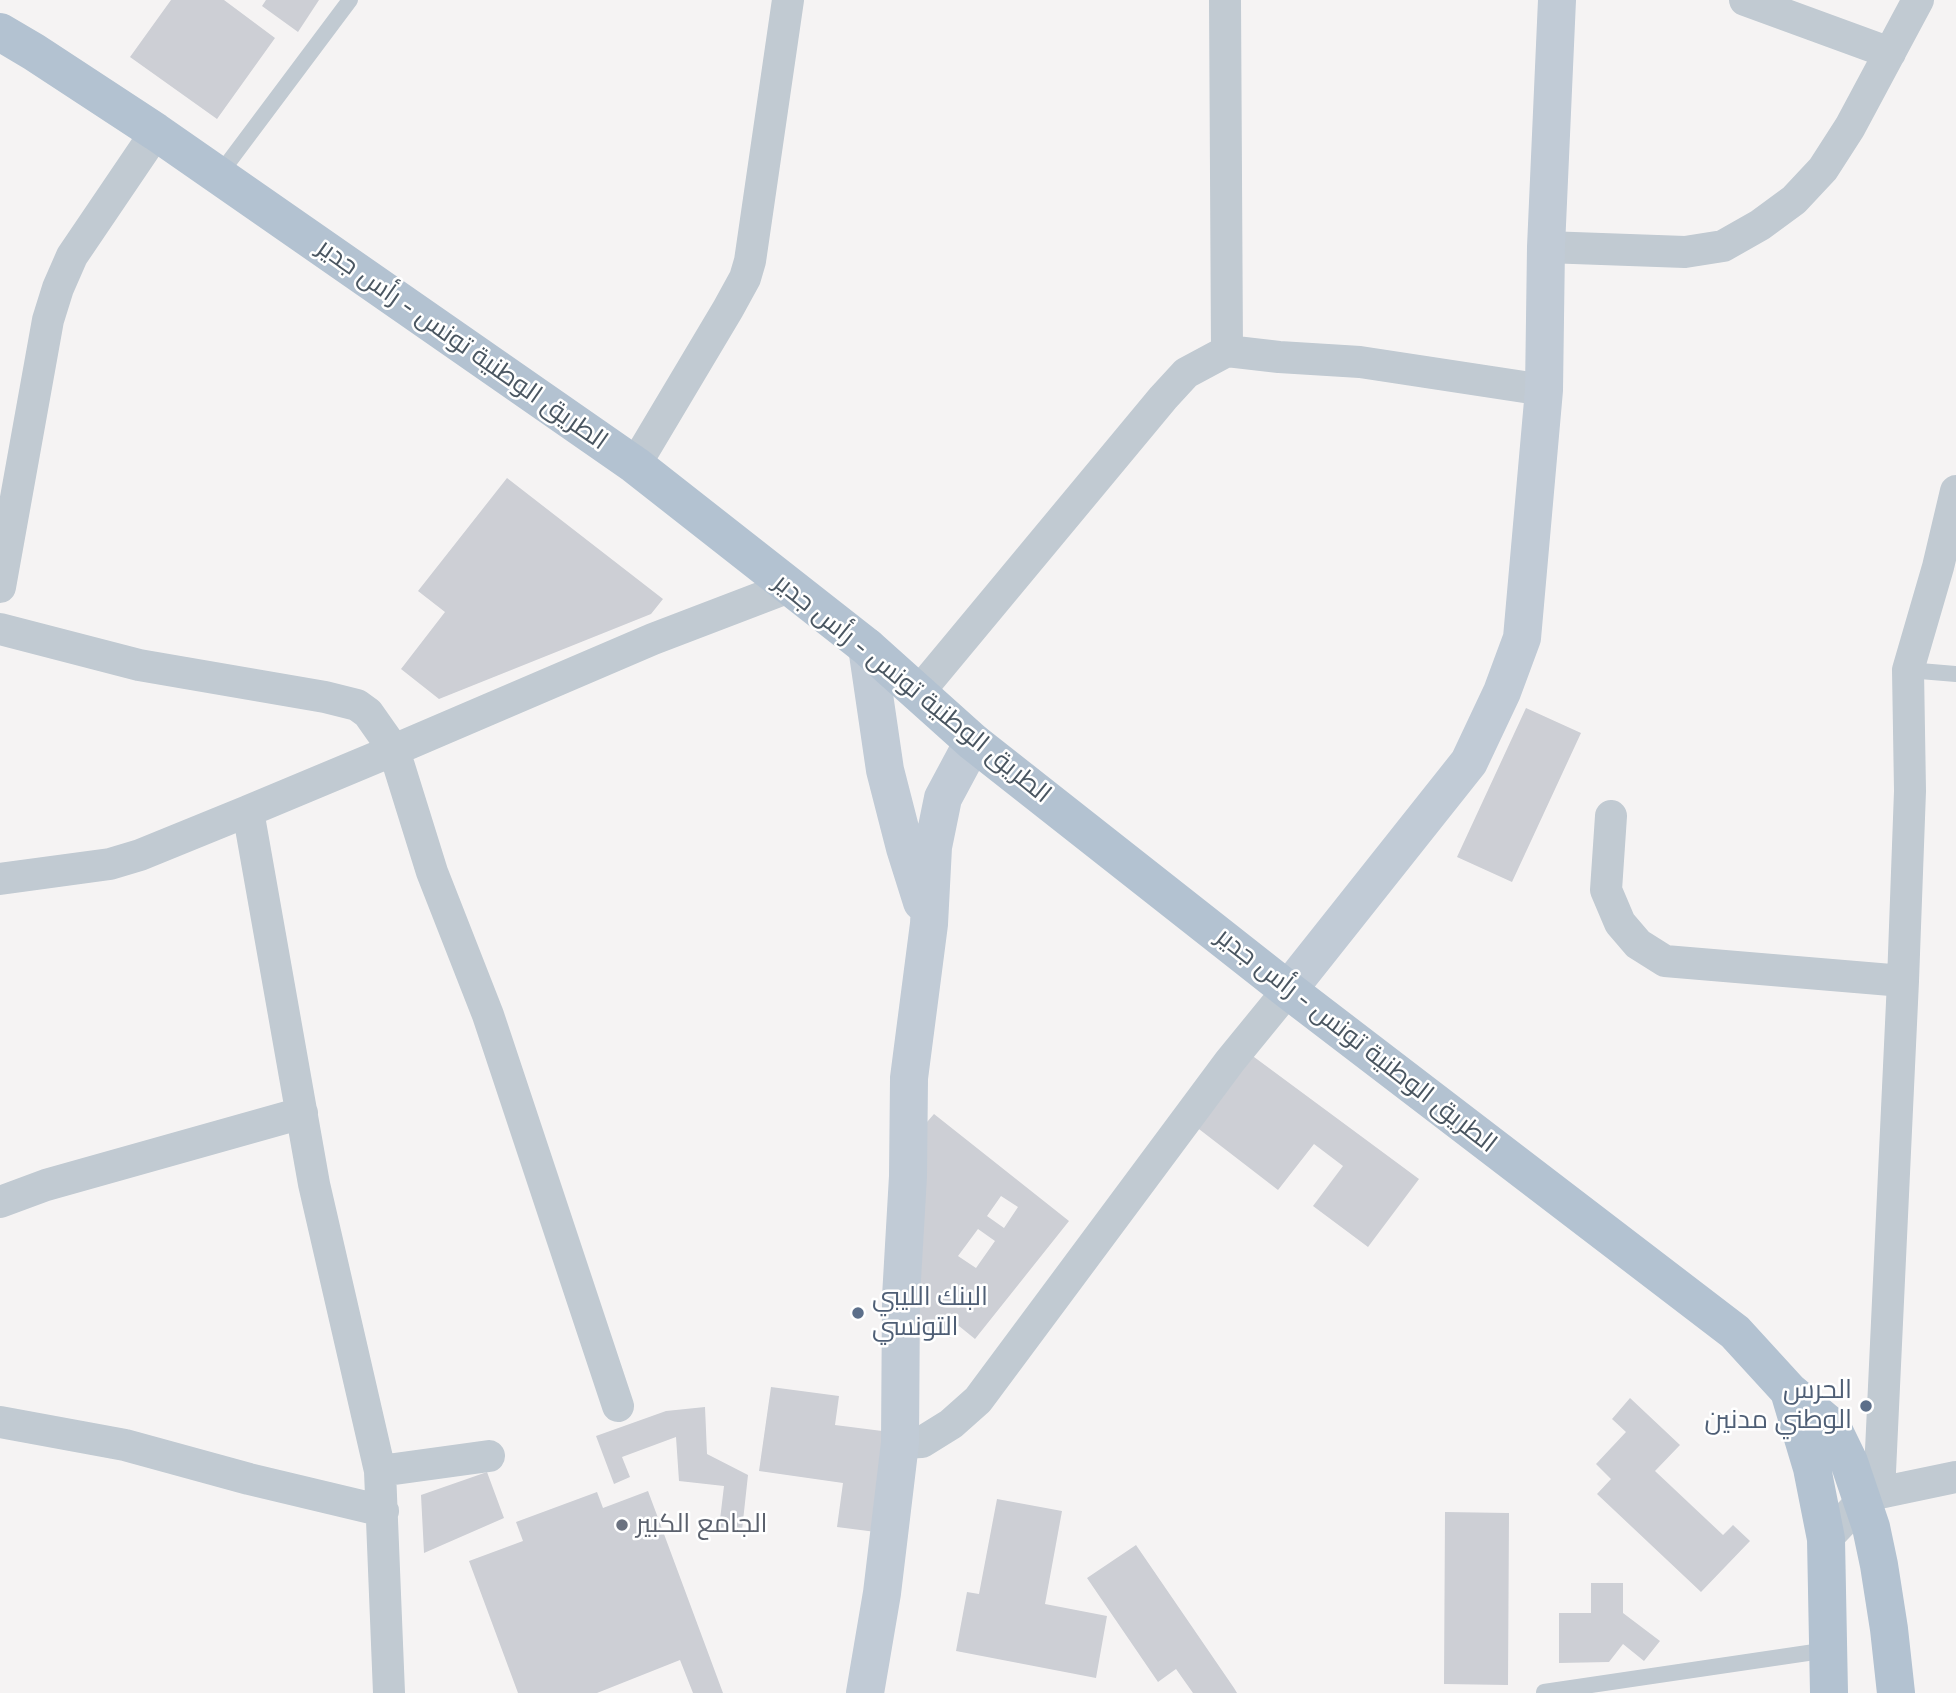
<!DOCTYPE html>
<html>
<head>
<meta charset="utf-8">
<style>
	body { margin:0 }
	canvas { display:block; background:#f5f3f3 }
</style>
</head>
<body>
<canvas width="1956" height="1693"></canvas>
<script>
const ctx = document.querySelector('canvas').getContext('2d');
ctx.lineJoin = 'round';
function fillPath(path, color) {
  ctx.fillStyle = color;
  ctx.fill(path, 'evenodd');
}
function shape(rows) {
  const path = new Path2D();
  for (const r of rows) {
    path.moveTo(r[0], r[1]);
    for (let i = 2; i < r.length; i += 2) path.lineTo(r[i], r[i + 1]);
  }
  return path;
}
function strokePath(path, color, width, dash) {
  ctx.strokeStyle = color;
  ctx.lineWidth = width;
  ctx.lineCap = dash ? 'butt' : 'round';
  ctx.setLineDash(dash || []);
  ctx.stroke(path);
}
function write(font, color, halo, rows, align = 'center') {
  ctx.font = font + ' "Space Grotesk",Cairo,sans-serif';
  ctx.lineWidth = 5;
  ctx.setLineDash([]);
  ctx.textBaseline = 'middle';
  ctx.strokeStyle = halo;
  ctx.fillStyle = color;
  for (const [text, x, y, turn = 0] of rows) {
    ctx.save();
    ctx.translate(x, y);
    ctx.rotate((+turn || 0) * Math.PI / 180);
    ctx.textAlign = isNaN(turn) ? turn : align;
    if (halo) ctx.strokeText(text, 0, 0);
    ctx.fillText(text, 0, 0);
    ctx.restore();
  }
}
const building = shape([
	[171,0,224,0,275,38,217,119,130,57],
	[266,0,319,0,298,32,262,6],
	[507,478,663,599,651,614,439,699,401,669,445,612,418,591],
	[1526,708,1581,733,1512,882,1457,857],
	[1250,1054,1419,1179,1368,1247,1313,1206,1343,1166,1314,1144,1278,1190,1195,1126],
	[934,1114,1069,1221,975,1339,959,1326,950,1338,942,1331,934,1340,912,1323,913,1309,922,1297,911,1287,927,1122],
	[1001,1196,1018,1207,1004,1228,987,1216],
	[978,1229,995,1241,976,1268,958,1256],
	[771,1387,839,1396,835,1425,890,1432,876,1532,837,1527,843,1483,759,1471],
	[1630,1398,1680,1445,1655,1471,1723,1535,1733,1525,1750,1541,1701,1592,1597,1494,1611,1479,1596,1464,1626,1432,1612,1419],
	[705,1407,707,1454,748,1475,742,1530,719,1528,724,1486,679,1481,676,1437,622,1457,630,1477,614,1484,596,1436,666,1411],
	[487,1472,504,1518,424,1553,421,1495],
	[648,1491,723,1693,693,1693,680,1660,597,1693,518,1693,469,1561,523,1541,516,1522,597,1492,603,1508],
	[997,1499,1062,1511,1045,1604,1107,1616,1096,1678,956,1651,967,1592,979,1594],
	[1445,1512,1509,1513,1508,1685,1444,1684],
	[1136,1545,1234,1688,1237,1693,1193,1693,1176,1669,1158,1682,1087,1578],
	[1591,1583,1623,1583,1623,1613,1660,1641,1644,1661,1623,1644,1609,1662,1559,1663,1559,1613,1591,1613]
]);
const lane = shape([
	[219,175,350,0],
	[1908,670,1956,674],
	[1544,1692,1828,1650]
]);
const street = shape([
	[1225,0,1227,351],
	[1745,0,1890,53],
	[1546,247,1685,252,1723,246,1760,225,1794,200,1823,169,1850,127,1918,0],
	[635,465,728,309,745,278,750,261,788,0],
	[0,587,48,320,58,288,72,256,156,132],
	[0,629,139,665,325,697,357,705,368,713,394,750,248,811,314,1184,380,1471,389,1693],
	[918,693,1163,398,1186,373,1227,351,1279,357,1360,362,1544,390],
	[1611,816,1606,890,1620,923,1638,944,1665,961,1903,981],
	[0,879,110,864,140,855,248,811],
	[0,1202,46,1185,302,1113],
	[618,1406,488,1015,432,872,394,750,653,639,789,587],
	[0,1422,125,1445,249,1479,383,1511],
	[900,1443,922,1442,951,1424,978,1400,1230,1061,1288,990],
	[380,1471,489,1456],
	[1879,1493,1903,981,1910,791,1908,670,1938,567,1956,491],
	[1826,1539,1863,1500,1879,1493,1956,1477]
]);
const secondary = shape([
	[867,647,885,770,905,848,922,902],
	[1288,990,1469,762,1502,692,1522,638,1544,390,1546,247,1557,0],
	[865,1693,882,1593,900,1443,901,1297,908,1176,909,1078,929,924,933,847,943,798,973,742]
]);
const primary = shape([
	[0,32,34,52,156,132,635,465,867,647,973,742,1288,990,1735,1332,1789,1391,1832,1427,1849,1462,1871,1527,1879,1565,1889,1629,1896,1693],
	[1789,1391,1812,1468,1826,1539,1829,1693]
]);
const markers = [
	[858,1313,7,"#5c6f8a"],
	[1866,1406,7,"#5c6f8a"],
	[622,1525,7,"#6b7280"]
];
const streetNames = [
	["الطريق الوطنية تونس - رأس جدير",462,345,35],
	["الطريق الوطنية تونس - رأس جدير",912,689,39],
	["الطريق الوطنية تونس - رأس جدير",1356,1041,38]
];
const serviceNames = [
	["البنك الليبي",872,1298],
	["التونسي",872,1328],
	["الحرس",1852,1391,"right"],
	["الوطني مدنين",1852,1421,"right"]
];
const worshipNames = [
	["الجامع الكبير",636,1525]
];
fillPath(building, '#cdcfd5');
strokePath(lane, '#c1cad2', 16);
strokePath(street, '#c1cad2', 32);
strokePath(secondary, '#c1cbd6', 38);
strokePath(primary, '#b3c2d1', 38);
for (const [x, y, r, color] of markers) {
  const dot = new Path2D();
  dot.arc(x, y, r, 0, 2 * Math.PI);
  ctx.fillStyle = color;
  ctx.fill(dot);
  strokePath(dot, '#fff', 2.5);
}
write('26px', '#4a5661', '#fff', streetNames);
write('26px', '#4e5e75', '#fff', serviceNames, 'left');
write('26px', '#5b616d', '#fff', worshipNames, 'left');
</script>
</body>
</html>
